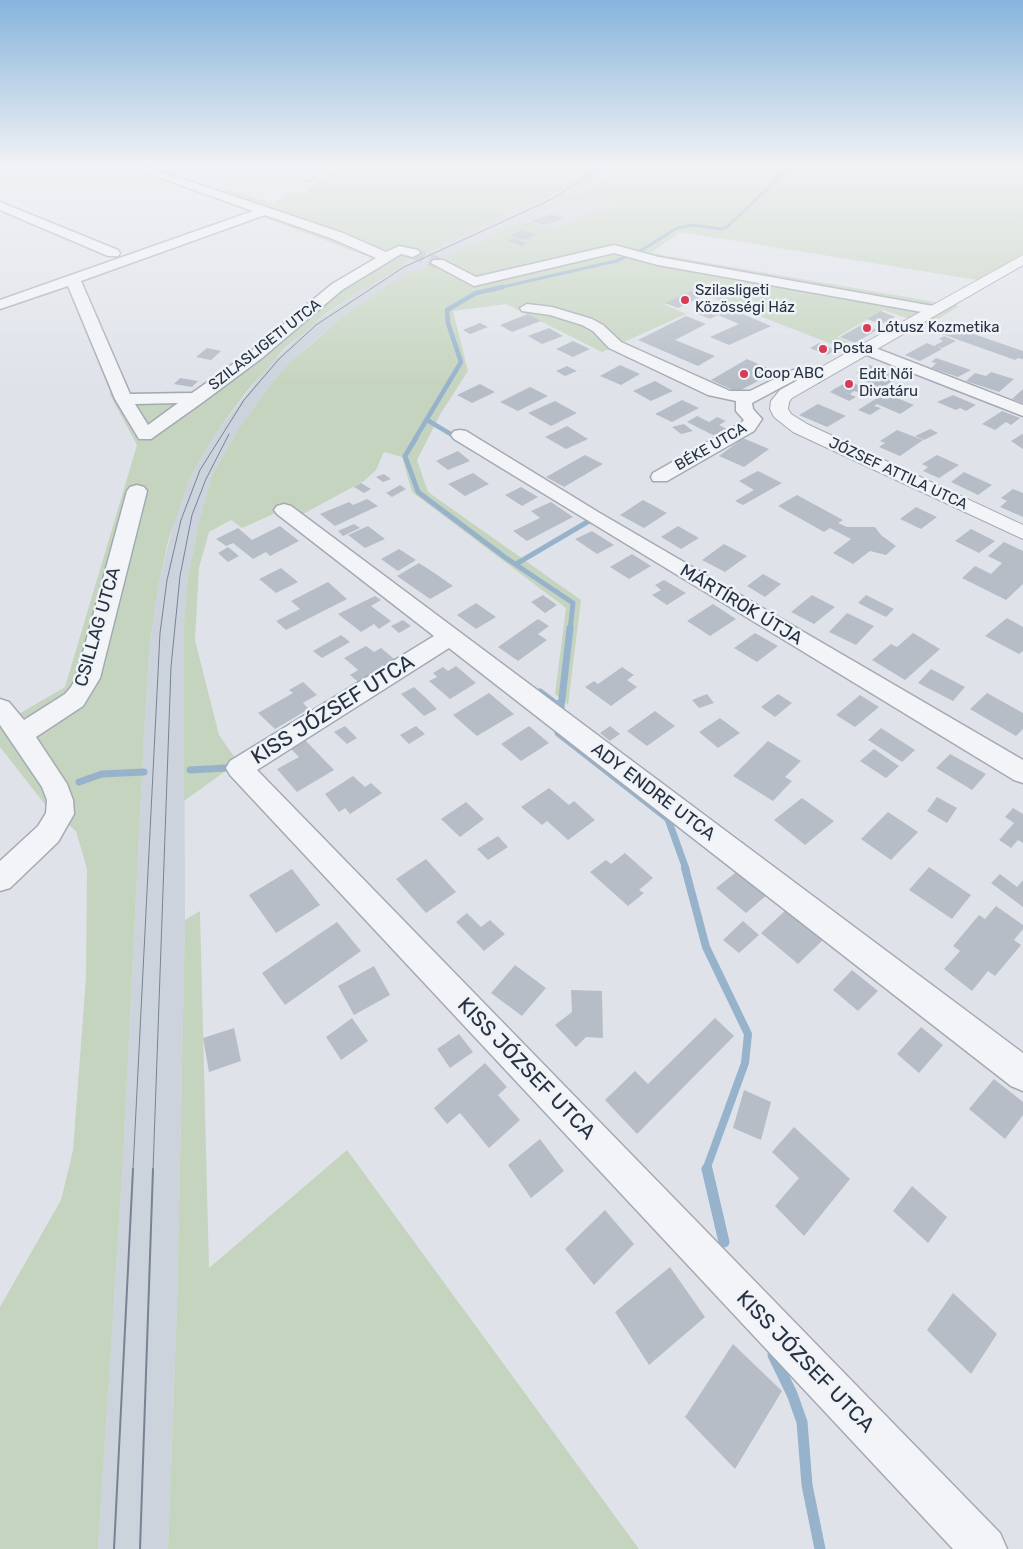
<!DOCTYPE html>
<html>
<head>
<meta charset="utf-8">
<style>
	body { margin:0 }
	canvas { display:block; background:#dfe3e9 }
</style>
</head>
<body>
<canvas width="1023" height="1549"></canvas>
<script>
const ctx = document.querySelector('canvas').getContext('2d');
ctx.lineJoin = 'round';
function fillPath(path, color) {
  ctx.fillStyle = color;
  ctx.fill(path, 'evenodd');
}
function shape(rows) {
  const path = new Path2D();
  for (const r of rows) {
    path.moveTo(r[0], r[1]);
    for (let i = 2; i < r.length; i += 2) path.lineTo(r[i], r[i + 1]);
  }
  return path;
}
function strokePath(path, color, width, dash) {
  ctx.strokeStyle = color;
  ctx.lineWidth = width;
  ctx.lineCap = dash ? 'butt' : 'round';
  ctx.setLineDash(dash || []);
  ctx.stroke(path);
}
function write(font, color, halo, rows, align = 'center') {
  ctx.font = font + ' Rubik,sans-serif';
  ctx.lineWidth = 5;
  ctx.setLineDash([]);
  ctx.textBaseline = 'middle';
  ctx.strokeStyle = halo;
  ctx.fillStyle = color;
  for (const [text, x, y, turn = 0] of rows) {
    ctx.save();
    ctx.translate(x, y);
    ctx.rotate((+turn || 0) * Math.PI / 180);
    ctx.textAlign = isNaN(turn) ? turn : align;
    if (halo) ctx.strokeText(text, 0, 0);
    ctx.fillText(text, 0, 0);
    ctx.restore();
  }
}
const built = shape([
	[598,167,616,167,581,192,569,204,591,199,594,202,613,202,618,205,577,218,554,230,523,220,417,272,412,271,342,317,307,347,275,379,239,428,212,475,199,523,188,574,184,622,185,920,177,1306,168,1549,98,1549,123,1160,144,733,150,641,159,583,177,510,189,479,216,433,269,365,310,326,358,292,402,267,397,265,532,202,537,203,556,194]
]);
const green = shape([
	[342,167,598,167,556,194,537,203,532,202,398,265,403,267,358,292,324,315,284,349,247,391,216,433,189,479,169,538,159,583,150,641,144,733,123,1160,98,1549,0,1549,0,1307,61,1200,73,1150,86,977,87,869,76,831,47,807,0,747,0,725,65,687,137,445,109,393,196,391,253,352,341,280,374,259,207,196,228,189,274,204,293,190,305,193,324,175],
	[616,167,1023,167,1023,259,984,281,680,232,651,253,959,306,928,325,883,310,837,337,856,345,847,350,695,291,664,304,686,314,602,352,506,304,453,311,468,371,441,413,417,460,428,492,581,600,568,705,555,694,566,608,412,492,402,457,384,452,376,470,364,481,290,521,278,512,242,528,231,520,209,532,199,568,195,640,219,735,238,762,184,801,184,622,188,575,199,523,212,475,239,428,275,379,291,362,342,317,378,292,412,271,417,272,523,220,554,230,577,218,617,205,613,202,593,202,591,199,569,204,561,202,593,185],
	[200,911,209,1268,347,1150,639,1549,168,1549,177,1306,185,920]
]);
const streamFar5 = shape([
	[498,288,616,261,642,250,677,228,692,225,720,229,727,227,790,167]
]);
const streamFar4 = shape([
	[427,420,459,439],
	[415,439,461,362,448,323,447,310,476,293,503,287]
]);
const streamFar3 = shape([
	[416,438,405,456,418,492,506,558,573,603,570,630],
	[457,438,459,439],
	[516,564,589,521,597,523]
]);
const streamFar2 = shape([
	[570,628,558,733,668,819,686,869],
	[540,692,556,704,561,703],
	[190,770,226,768],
	[79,782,102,774,144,772]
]);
const streamFar1 = shape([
	[685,868,706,947,748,1034,745,1063,706,1170]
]);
const stream = shape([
	[707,1169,724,1242],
	[773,1355,792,1394,802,1422,807,1485,820,1549]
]);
const building = shape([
	[551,214,564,218,545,225,531,221],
	[520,230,535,234,535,235,526,240,511,236],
	[513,238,528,243,522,246,508,241],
	[691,291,704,296,678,308,665,303],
	[720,301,734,307,733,310,771,326,729,345,710,337,739,324,718,315,710,319,694,312],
	[881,311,895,317,881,324,867,319],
	[528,314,541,321,512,332,500,325],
	[686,316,706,324,675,340,715,356,698,366,638,340],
	[480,323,488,327,470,334,463,330],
	[863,324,877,330,855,343,840,337],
	[953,327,1023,351,1023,359,1018,358,1015,360,942,334],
	[549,328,563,336,542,344,528,336],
	[944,336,956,341,942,348,937,346,942,349,920,361,905,355,927,343,934,346,943,341,939,339],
	[573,341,590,349,573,357,556,349],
	[819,343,836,350,827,355,810,348],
	[207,348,221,351,211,360,196,357],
	[936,358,971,370,958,377,931,368,936,363,931,362],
	[747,359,772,370,756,378,760,380,737,392,711,380],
	[620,365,640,374,621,385,600,376],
	[870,365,900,377,878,390,868,386,871,383,864,381,869,378,856,373],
	[567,366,577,371,565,376,556,371],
	[991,372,1014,379,999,392,966,381,975,373,986,376],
	[180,378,198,381,192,387,174,384],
	[655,381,673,391,651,401,633,391],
	[849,381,867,389,860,393,854,391,850,394,836,388],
	[480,384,495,392,472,403,457,395],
	[530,387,548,396,518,411,500,402],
	[836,388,856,397,849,401,830,392],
	[1023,389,1023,403,1012,399],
	[885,393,914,405,900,414,877,404,874,406,881,408,870,415,858,410],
	[953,395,976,405,966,411,960,408,956,410,937,402],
	[682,400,699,408,672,422,655,414],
	[555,401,577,413,551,426,528,413],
	[818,404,846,416,827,427,799,415],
	[1002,411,1020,418,1011,425,1006,422,995,430,982,424],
	[697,416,709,422,717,417,726,421,719,425,729,430,717,437,687,422],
	[684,424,693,431,681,434,672,427],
	[567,426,588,439,566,449,545,437],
	[930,429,938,433,924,440,915,436],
	[897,430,923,440,900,456,879,447,885,443,880,441],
	[1022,434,1023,435,1023,449,1011,441],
	[743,438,769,449,744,467,719,456],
	[458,451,470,461,448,470,436,461],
	[585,455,603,464,564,487,546,477],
	[937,455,959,465,939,478,923,471,928,467,922,464],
	[758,471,782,483,743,505,735,501,754,490,739,481],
	[964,472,992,485,978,495,951,482],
	[473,473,489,484,465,496,448,484],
	[384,474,391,479,383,482,376,477],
	[361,483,371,489,364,493,354,487],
	[400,485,406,489,392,497,386,493],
	[521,487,538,497,522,506,505,495],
	[1013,489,1023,493,1023,517,1000,507,1007,501,1001,498],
	[797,495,843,520,838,523,847,527,875,527,881,535,896,546,886,555,870,551,853,564,833,553,851,539,830,528,824,532,778,506],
	[367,499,378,506,335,526,320,514,349,502,353,505],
	[643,500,667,513,644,528,620,515],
	[551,502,573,517,527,541,513,531,540,518,531,511],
	[916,507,937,517,921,529,900,519],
	[354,524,360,528,343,536,338,531],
	[280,526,299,541,270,556,266,552,253,559,233,543,226,546,216,539,238,528,252,540],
	[368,526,385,539,365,548,348,535],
	[678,526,699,538,681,549,661,537],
	[971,529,995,541,979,553,955,541],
	[592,531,614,545,597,554,575,539],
	[1004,542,1023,551,1023,584,1006,600,962,578,975,566,991,574,1002,563,988,556],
	[724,544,747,556,725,572,702,560],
	[228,547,239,556,228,562,218,553],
	[399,549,416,560,398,571,381,559],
	[632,554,651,566,629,579,610,567],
	[419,563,436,574,453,586,430,599,397,576],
	[281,568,298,582,276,593,259,579],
	[763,574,781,584,765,597,747,586],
	[664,580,686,593,667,605,652,595,661,590,655,585],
	[328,582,347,599,286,630,276,621,300,609,291,601],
	[543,595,557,605,545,613,531,602],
	[812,595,835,607,814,624,791,612],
	[866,595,894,609,886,617,858,603],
	[375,596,381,600,371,606,391,621,379,629,374,624,361,632,338,614],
	[476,603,496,617,476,629,457,615],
	[713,604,736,619,710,636,687,621],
	[847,613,874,626,856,645,829,632],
	[1007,618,1023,627,1023,651,1019,654,985,636],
	[538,619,549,626,538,634,547,640,518,661,498,647],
	[403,620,411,626,399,633,391,626],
	[755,633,778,646,757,662,734,648],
	[913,633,940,649,905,680,872,660,891,644,897,647],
	[341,635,350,642,322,658,313,651],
	[366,646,374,652,381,648,399,663,362,685,350,675,358,670,344,658],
	[456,666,476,683,450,699,429,681,437,677,433,673,443,667,448,671],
	[622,667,634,675,627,680,637,687,611,706,585,687,594,681,598,684],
	[931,669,965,687,953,701,918,683],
	[303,682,317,695,303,703,309,709,275,729,258,713,293,693,289,690],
	[414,687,426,698,437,709,424,716,401,694],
	[489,693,514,714,477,736,453,715],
	[987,693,1023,713,1023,729,1016,736,970,709],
	[707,694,714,703,699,708,692,700],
	[778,694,792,703,775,717,761,707],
	[860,695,879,707,855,727,836,715],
	[655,711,675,726,647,746,627,731],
	[720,718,740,733,718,748,699,732],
	[345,726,357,738,347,744,334,732],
	[416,726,425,734,409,744,400,735],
	[529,726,549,743,521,761,501,744],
	[610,726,620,734,610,741,600,733],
	[881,728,915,750,902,762,868,740],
	[304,739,334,770,297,792,277,769,299,757,289,747],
	[768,741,801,761,785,777,792,781,773,801,733,776],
	[874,749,899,766,886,778,860,761],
	[950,754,986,774,972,790,936,768],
	[353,776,365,787,371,783,382,793,350,814,345,808,339,812,325,794],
	[549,788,569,805,574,801,595,820,568,840,547,821,542,825,521,807],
	[937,797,957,808,947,823,927,811],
	[802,798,834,821,805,845,774,820],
	[466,802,484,819,460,837,441,819],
	[1013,808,1023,814,1023,843,1018,840,1011,848,999,840,1014,823,1005,817],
	[888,812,918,832,891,860,861,839],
	[498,836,508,847,488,860,477,849],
	[625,853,653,878,639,890,644,893,628,906,590,872,606,860,611,864],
	[426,859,456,892,426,913,396,879],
	[929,867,971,895,952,919,909,890],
	[292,869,320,905,276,933,249,895],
	[739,870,768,894,746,913,716,888],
	[1000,874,1017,887,1023,880,1023,907,991,883],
	[996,906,1023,925,1023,929,1014,940,1021,945,995,976,988,971,972,991,944,969,960,951,953,946,979,915,985,919],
	[787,909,824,939,798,964,761,933],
	[467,913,481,927,490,920,505,934,484,951,456,922],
	[743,921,759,935,739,953,723,940],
	[337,922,361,951,285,1005,262,973],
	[515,965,546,988,522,1016,491,993],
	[374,966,390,995,354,1015,338,986],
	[852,970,878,991,858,1011,833,990],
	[571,990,602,991,603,1038,586,1037,576,1047,555,1025,572,1012],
	[352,1018,368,1041,341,1060,326,1037],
	[715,1018,734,1036,637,1134,605,1100,635,1071,648,1084],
	[921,1027,943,1045,919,1073,897,1054],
	[234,1028,241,1061,209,1072,203,1038],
	[459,1034,473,1052,450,1068,437,1049],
	[485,1063,507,1087,498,1095,520,1120,489,1148,460,1113,447,1124,434,1108],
	[994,1079,1023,1102,1023,1115,1005,1139,969,1109],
	[744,1090,771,1102,761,1140,733,1128],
	[794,1127,850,1179,804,1236,775,1206,799,1178,772,1152],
	[540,1139,564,1171,531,1198,508,1165],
	[912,1186,947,1217,928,1243,893,1211],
	[605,1210,634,1244,594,1285,565,1249],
	[670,1267,705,1317,649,1365,615,1312],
	[953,1293,997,1334,971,1374,927,1330],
	[733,1344,782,1391,735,1469,685,1417]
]);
const minorTunnel = shape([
	[413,253,438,263]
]);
const minor = shape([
	[130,167,147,167,343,233,386,252,399,246,418,250,420,253,413,257,401,254,342,290,262,358,203,402,151,439,139,439,115,399,68,286,0,309,0,300,253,211,130,167],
	[265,215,333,239,376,258,332,284,250,352,192,393,130,394,81,281,265,215],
	[178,403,148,425,135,404,178,403],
	[310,167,321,167,311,180,303,180,301,178,310,167],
	[0,202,118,250,120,253,118,256,108,256,0,210,0,202],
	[614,245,659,257,933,306,940,310,933,314,658,265,614,253,474,286,431,263,433,260,443,260,476,277,614,245],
	[527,304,552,307,592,319,603,325,621,342,730,391,750,391,793,370,819,374,821,378,819,382,813,383,795,380,752,403,753,409,762,419,754,431,667,481,653,481,651,477,653,473,741,423,744,420,736,411,736,401,708,395,609,348,593,331,582,325,550,315,522,311,520,308,527,304],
	[865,344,1023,405,1023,416,859,352,857,349,865,344],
	[460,430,466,431,598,512,1023,760,1023,783,1014,780,454,439,451,435,454,431,460,430],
	[137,485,144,487,147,491,100,678,83,706,36,737,67,784,73,800,74,814,58,842,10,888,0,891,0,861,38,826,46,813,47,800,42,787,0,725,0,699,9,702,24,720,65,694,71,687,76,678,127,491,130,487,137,485],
	[284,504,291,506,1023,1053,1023,1091,1011,1086,449,648,257,770,1000,1533,1007,1549,953,1549,230,775,226,768,230,761,434,636,277,514,274,510,277,506,284,504]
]);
const tertiary = shape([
	[1023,255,1023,265,792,398,789,402,788,409,791,414,807,424,1023,525,1023,539,793,432,774,417,770,409,771,401,780,390,1023,255]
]);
const tramFar1 = shape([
	[133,1170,160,633,167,580,181,520,200,470,244,400,279,359,316,325,404,267,552,199,601,167],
	[153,1170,171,667,180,576,192,515,206,479,229,434]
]);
const tram = shape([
	[114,1549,133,1169],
	[140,1549,153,1169]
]);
const markers = [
	[685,300,5,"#d93a57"],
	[867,328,5,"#d93a57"],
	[823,349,5,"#d93a57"],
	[744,374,5,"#d93a57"],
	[849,384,5,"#d93a57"]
];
const farPoinames = [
	["Szilasligeti",695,291],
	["Közösségi Ház",695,308],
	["Lótusz Kozmetika",877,328],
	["Posta",833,349],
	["Coop ABC",754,374],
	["Edit Női",859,375],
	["Divatáru",859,392]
];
const farStreetnames = [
	["SZILASLIGETI UTCA",265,345,-38],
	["BÉKE UTCA",711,447,-30],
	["JÓZSEF ATTILA UTCA",898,474,25]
];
const streetNames = [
	["MÁRTÍROK ÚTJA",741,605,31],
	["CSILLAG UTCA",98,627,-74],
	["ADY ENDRE UTCA",653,792,37]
];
const nearStreetnames = [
	["KISS JÓZSEF UTCA",333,710,-32],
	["KISS JÓZSEF UTCA",526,1069,46],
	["KISS JÓZSEF UTCA",805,1362,46]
];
fillPath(built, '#cdd3dc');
fillPath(green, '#c5d4bf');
strokePath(streamFar5, '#97b3cc', 3);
strokePath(streamFar4, '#97b3cc', 4.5);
strokePath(streamFar3, '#97b3cc', 5);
strokePath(streamFar2, '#97b3cc', 7);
strokePath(streamFar1, '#97b3cc', 8);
strokePath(stream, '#97b3cc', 11);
fillPath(building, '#b6bdc7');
strokePath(minorTunnel, '#babfc8', 12, [12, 6]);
strokePath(minor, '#a4aab4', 3);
strokePath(tertiary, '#a4aab4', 2);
fillPath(minor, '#f2f4f7');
fillPath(tertiary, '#f2f4f7');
strokePath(tramFar1, '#778394', 1);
strokePath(tram, '#778394', 2);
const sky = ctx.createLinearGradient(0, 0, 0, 384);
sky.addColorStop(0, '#87b4dd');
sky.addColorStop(0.43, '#f1f2f5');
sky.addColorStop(1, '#f1f2f500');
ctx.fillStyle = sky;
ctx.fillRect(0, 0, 1023, 384);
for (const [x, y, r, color] of markers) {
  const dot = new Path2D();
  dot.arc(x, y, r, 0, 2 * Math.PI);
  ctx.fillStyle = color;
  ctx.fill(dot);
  strokePath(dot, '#eff2f7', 2);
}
write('15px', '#263142', '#eff2f7', farPoinames, 'left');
write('15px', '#263142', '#eff2f7', farStreetnames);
write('18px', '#263142', '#eff2f7', streetNames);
write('21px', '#263142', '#eff2f7', nearStreetnames);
</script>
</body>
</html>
